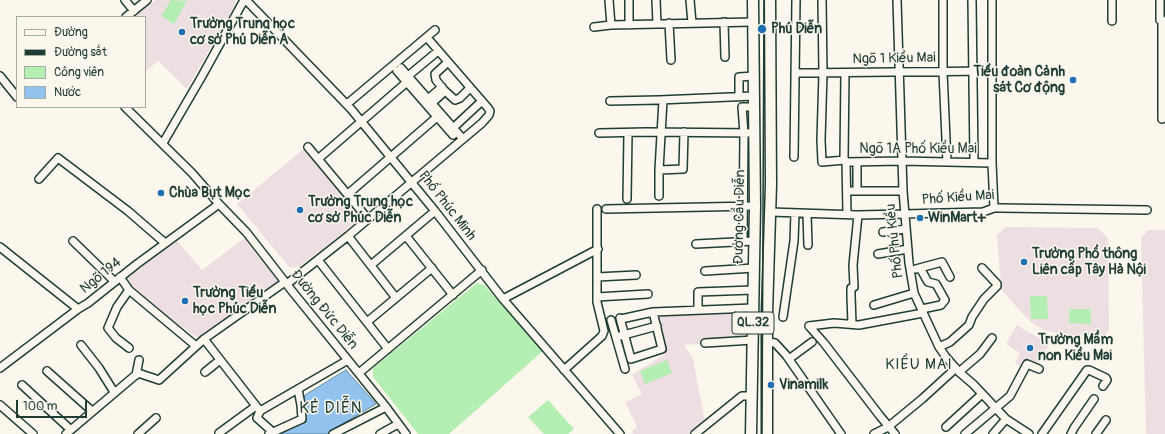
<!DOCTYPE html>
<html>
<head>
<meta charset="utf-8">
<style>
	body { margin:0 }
	#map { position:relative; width:1165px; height:434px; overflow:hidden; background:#fbf7ec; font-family:Pangolin,sans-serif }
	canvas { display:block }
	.legend { position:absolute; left:16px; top:16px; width:130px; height:92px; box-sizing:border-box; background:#fbf7ec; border:1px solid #a3ada2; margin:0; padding:5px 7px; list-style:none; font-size:12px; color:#1f3d34 }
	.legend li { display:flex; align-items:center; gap:8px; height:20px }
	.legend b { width:20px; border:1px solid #a3ada2 }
	.scale { position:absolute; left:16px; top:400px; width:71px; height:18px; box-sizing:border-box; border:2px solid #1f3d34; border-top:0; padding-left:5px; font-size:12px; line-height:14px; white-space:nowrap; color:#1f3d34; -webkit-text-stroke:3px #fbf7ec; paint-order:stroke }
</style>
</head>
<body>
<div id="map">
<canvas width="1165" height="434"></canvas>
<ul class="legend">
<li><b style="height:5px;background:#fbf7ec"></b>Đường</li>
<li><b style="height:5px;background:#1f3d34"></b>Đường sắt</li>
<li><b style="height:11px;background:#b4eeb2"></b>Công viên</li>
<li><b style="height:11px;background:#92c3ee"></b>Nước</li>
</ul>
<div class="scale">100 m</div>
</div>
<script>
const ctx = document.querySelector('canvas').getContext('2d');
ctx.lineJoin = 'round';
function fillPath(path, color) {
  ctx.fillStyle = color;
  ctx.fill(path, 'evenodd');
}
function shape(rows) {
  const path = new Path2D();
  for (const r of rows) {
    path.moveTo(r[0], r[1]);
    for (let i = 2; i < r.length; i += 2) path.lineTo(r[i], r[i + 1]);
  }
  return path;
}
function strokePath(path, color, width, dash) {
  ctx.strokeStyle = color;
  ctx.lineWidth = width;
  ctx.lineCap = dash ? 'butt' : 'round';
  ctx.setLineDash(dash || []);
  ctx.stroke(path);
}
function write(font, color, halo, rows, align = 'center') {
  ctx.font = font + ' Pangolin,sans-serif';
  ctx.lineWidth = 3;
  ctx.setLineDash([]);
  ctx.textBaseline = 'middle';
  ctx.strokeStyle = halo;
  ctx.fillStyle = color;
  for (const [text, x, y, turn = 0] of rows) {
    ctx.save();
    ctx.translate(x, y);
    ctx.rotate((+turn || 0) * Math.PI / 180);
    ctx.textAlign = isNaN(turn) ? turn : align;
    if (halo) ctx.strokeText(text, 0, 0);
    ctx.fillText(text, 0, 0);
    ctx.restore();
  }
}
const built = shape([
	[156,0,235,0,236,3,187,89,158,61,145,72,145,17,134,17],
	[306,147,364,217,300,266,290,268,237,204],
	[1006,227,1098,228,1108,238,1109,330,1101,338,1072,337,1044,330,1031,322,1020,311,1001,289,997,235],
	[1148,230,1165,230,1165,434,1146,434,1141,238],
	[246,237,255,248,255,252,260,259,264,259,282,280,228,317,200,339,172,320,131,284,128,278,147,263,146,262,177,241,202,270],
	[740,310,742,340,684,345,693,359,705,422,689,434,633,434,632,432,637,427,625,402,642,394,632,375,665,354,655,316,663,314],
	[1017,325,1049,344,1038,366,1023,368,1015,363,1020,353,1006,344]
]);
const green = shape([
	[171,0,187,1,174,24,161,16],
	[477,283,484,285,543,351,449,434,418,434,373,377,373,368],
	[1030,296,1047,296,1048,319,1031,319],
	[1069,309,1091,309,1091,324,1069,323],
	[667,360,672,373,645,384,640,371],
	[548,400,574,429,568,434,544,434,528,417]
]);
const water = shape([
	[346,370,376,404,334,429,328,434,279,434,277,432,304,422,306,408,304,397,305,395,346,370]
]);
const minor = shape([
	[125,0,134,11],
	[246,0,351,109,435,211,503,299,620,434],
	[609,0,611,25],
	[656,0,657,24],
	[690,0,692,23],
	[822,0,823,73,821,140,822,162,845,160,846,162,902,161,992,163],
	[897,0,903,191,909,263,914,293,939,347,946,357,959,372,973,384,1006,419,1029,434],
	[943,0,943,72,947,162],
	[972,0,974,162],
	[992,0,992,163,994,208],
	[126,17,147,0],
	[1160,20,1160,0],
	[1162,20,1162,119],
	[1112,21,1112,0],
	[724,22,725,57],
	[669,23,671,60],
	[629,25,629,0],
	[594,27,611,25,753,22],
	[448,62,435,74,436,80,444,90,455,100,460,98,470,88],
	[401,68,463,139],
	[397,71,453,135],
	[796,73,992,71],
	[0,76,17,97],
	[408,76,438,51],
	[739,97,739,77,754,76],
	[428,99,442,87],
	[610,101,659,100,754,96],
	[432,103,445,91],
	[347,104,435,30],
	[125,107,192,173,219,204,247,233,292,291,386,407,406,434],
	[453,128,482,101],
	[599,133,646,132,754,133],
	[163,143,202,76,244,0],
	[308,147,368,219],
	[794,157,796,0],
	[318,159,407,82],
	[845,160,844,158,845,73],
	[846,162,847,214],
	[659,170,683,169,684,132],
	[39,179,58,158,128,211,165,243],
	[847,191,903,191],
	[857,191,857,162],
	[348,194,437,117],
	[659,196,659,170,663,100],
	[627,199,628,133],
	[606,209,755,206],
	[770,212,858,215,904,214,983,212,994,208,999,208,1147,210],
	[807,214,808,245],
	[883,232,906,229],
	[348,236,396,298],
	[406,236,453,295],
	[73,241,114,281],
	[743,241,744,133,742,107,754,107],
	[696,244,754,241],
	[0,247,78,309],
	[878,254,908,249],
	[318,260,388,349],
	[371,265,435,211],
	[920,268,928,282,936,284,945,300,941,305,922,309],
	[916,269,942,262,950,277],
	[705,271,754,268],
	[120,277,129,290,196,346],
	[597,277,636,275],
	[287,284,348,236,412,182,482,123,489,115,490,111,488,108,430,41],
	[129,290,117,307,108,328,116,338,129,348],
	[597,297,648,294],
	[503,299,598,249],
	[874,305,914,293],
	[698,310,698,292,753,290],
	[783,317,794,241,795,213],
	[620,318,631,359,662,349,653,312],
	[621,319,653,312,753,308],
	[611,320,625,369],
	[367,322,432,268],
	[852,324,851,296,851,288,854,287,853,265,858,215],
	[809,326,824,343,880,416,895,434],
	[809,326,834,323,859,325,923,313],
	[620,336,657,326],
	[204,339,260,411],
	[768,342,775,343,786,355,841,434],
	[705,343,753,340],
	[81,345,99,368,114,392],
	[939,347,950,342,969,325,972,317,984,299,997,286,997,284,982,268],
	[789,359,812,342],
	[0,368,78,309,88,303,137,264,219,204],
	[564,370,602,336,604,331,597,302,597,209],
	[47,371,92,411],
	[205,372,220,360],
	[959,372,980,354,992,338],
	[359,373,482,270],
	[136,375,139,360],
	[22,385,71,430],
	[0,405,33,434],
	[260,411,348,360],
	[260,411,257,418,275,434],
	[946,427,982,394],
	[219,433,256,406],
	[66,434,138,373,159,380,204,339,285,282],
	[138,434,156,418],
	[269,434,302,419,301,405,298,389],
	[333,434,386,407],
	[380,434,398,424],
	[695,434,742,396,751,396],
	[874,434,888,427,922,399,956,368],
	[965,434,1010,396,1027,364,1039,369],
	[993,434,1006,419],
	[1042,434,1087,370,1089,370,1106,378,1107,380,1103,386],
	[1071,434,1074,428,1094,399],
	[1096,434,1106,420]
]);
const highway = shape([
	[751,434,755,206,753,0],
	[767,434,767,313,771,184,770,0]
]);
const rail = shape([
	[762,434,764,0]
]);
const markers = [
	[762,29,5,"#1f6fb2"],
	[182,32,4,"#1f6fb2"],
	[1073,80,4,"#1f6fb2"],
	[161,193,4,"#1f6fb2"],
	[300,210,4,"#1f6fb2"],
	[920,218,4,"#1f6fb2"],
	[1024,262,4,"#1f6fb2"],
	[185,301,4,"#1f6fb2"],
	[1030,348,4,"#1f6fb2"],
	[771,385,4,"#1f6fb2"]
];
const shields = [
	[753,323,42]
];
const shieldNames = [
	["QL.32",753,323]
];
const poiNames = [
	["Trường Trung học",190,24],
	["cơ sở Phú Diễn A",190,40],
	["Phú Diễn",771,29],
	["Tiểu đoàn Cảnh",1065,72,"right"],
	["sát Cơ động",1065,88,"right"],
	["Chùa Bụt Mọc",169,193],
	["Trường Trung học",308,202],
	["cơ sở Phúc Diễn",308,218],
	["WinMart+",928,218],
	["Trường Phổ thông",1032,254],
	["Liên cấp Tây Hà Nội",1032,270],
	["Trường Tiểu",193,293],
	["học Phúc Diễn",193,309],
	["Trường Mầm",1038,340],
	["non Kiều Mai",1038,356],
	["Vinamilk",779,385]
];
const streetNames = [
	["Ngõ 1 Kiều Mai",894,59,-1],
	["Ngõ 1A Phố Kiều Mai",918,149],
	["Phố Kiều Mai",958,198,-4],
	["Phố Phúc Minh",447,206,52],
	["Đường Cầu Diễn",740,217,-89],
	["Phố Phú Kiều",895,241,-96],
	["Ngõ 194",101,276,-39],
	["Đường Đức Diễn",324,310,51]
];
const neighbourhoodNames = [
	["KIỀU MAI",919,365]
];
const quarterNames = [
	["KẺ DIỄN",331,409]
];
fillPath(built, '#eddee2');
fillPath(green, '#b4eeb2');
fillPath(water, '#92c3ee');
strokePath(water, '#648da4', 1);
strokePath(minor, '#1f3d34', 10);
strokePath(highway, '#1f3d34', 13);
strokePath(minor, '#fbf7ec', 7);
strokePath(highway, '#fbf7ec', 10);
strokePath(rail, '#1f3d34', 1.5);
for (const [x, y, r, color] of markers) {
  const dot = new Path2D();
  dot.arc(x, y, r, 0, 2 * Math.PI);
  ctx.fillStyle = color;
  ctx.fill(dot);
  strokePath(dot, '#fbf7ec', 1.5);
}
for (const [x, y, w] of shields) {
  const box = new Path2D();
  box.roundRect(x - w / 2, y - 11, w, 22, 3);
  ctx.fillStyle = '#fbf7ec';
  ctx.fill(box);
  strokePath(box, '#1f3d34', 1);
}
write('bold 13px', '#1f3d34', null, shieldNames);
write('bold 14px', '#1f3d34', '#fbf7ec', poiNames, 'left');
write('14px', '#1f3d34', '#fbf7ec', streetNames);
ctx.letterSpacing = '1px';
write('15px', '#1f3d34', '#fbf7ec', neighbourhoodNames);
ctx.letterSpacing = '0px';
ctx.letterSpacing = '1px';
write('16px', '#1f3d34', '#fbf7ec', quarterNames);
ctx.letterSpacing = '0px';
</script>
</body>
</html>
